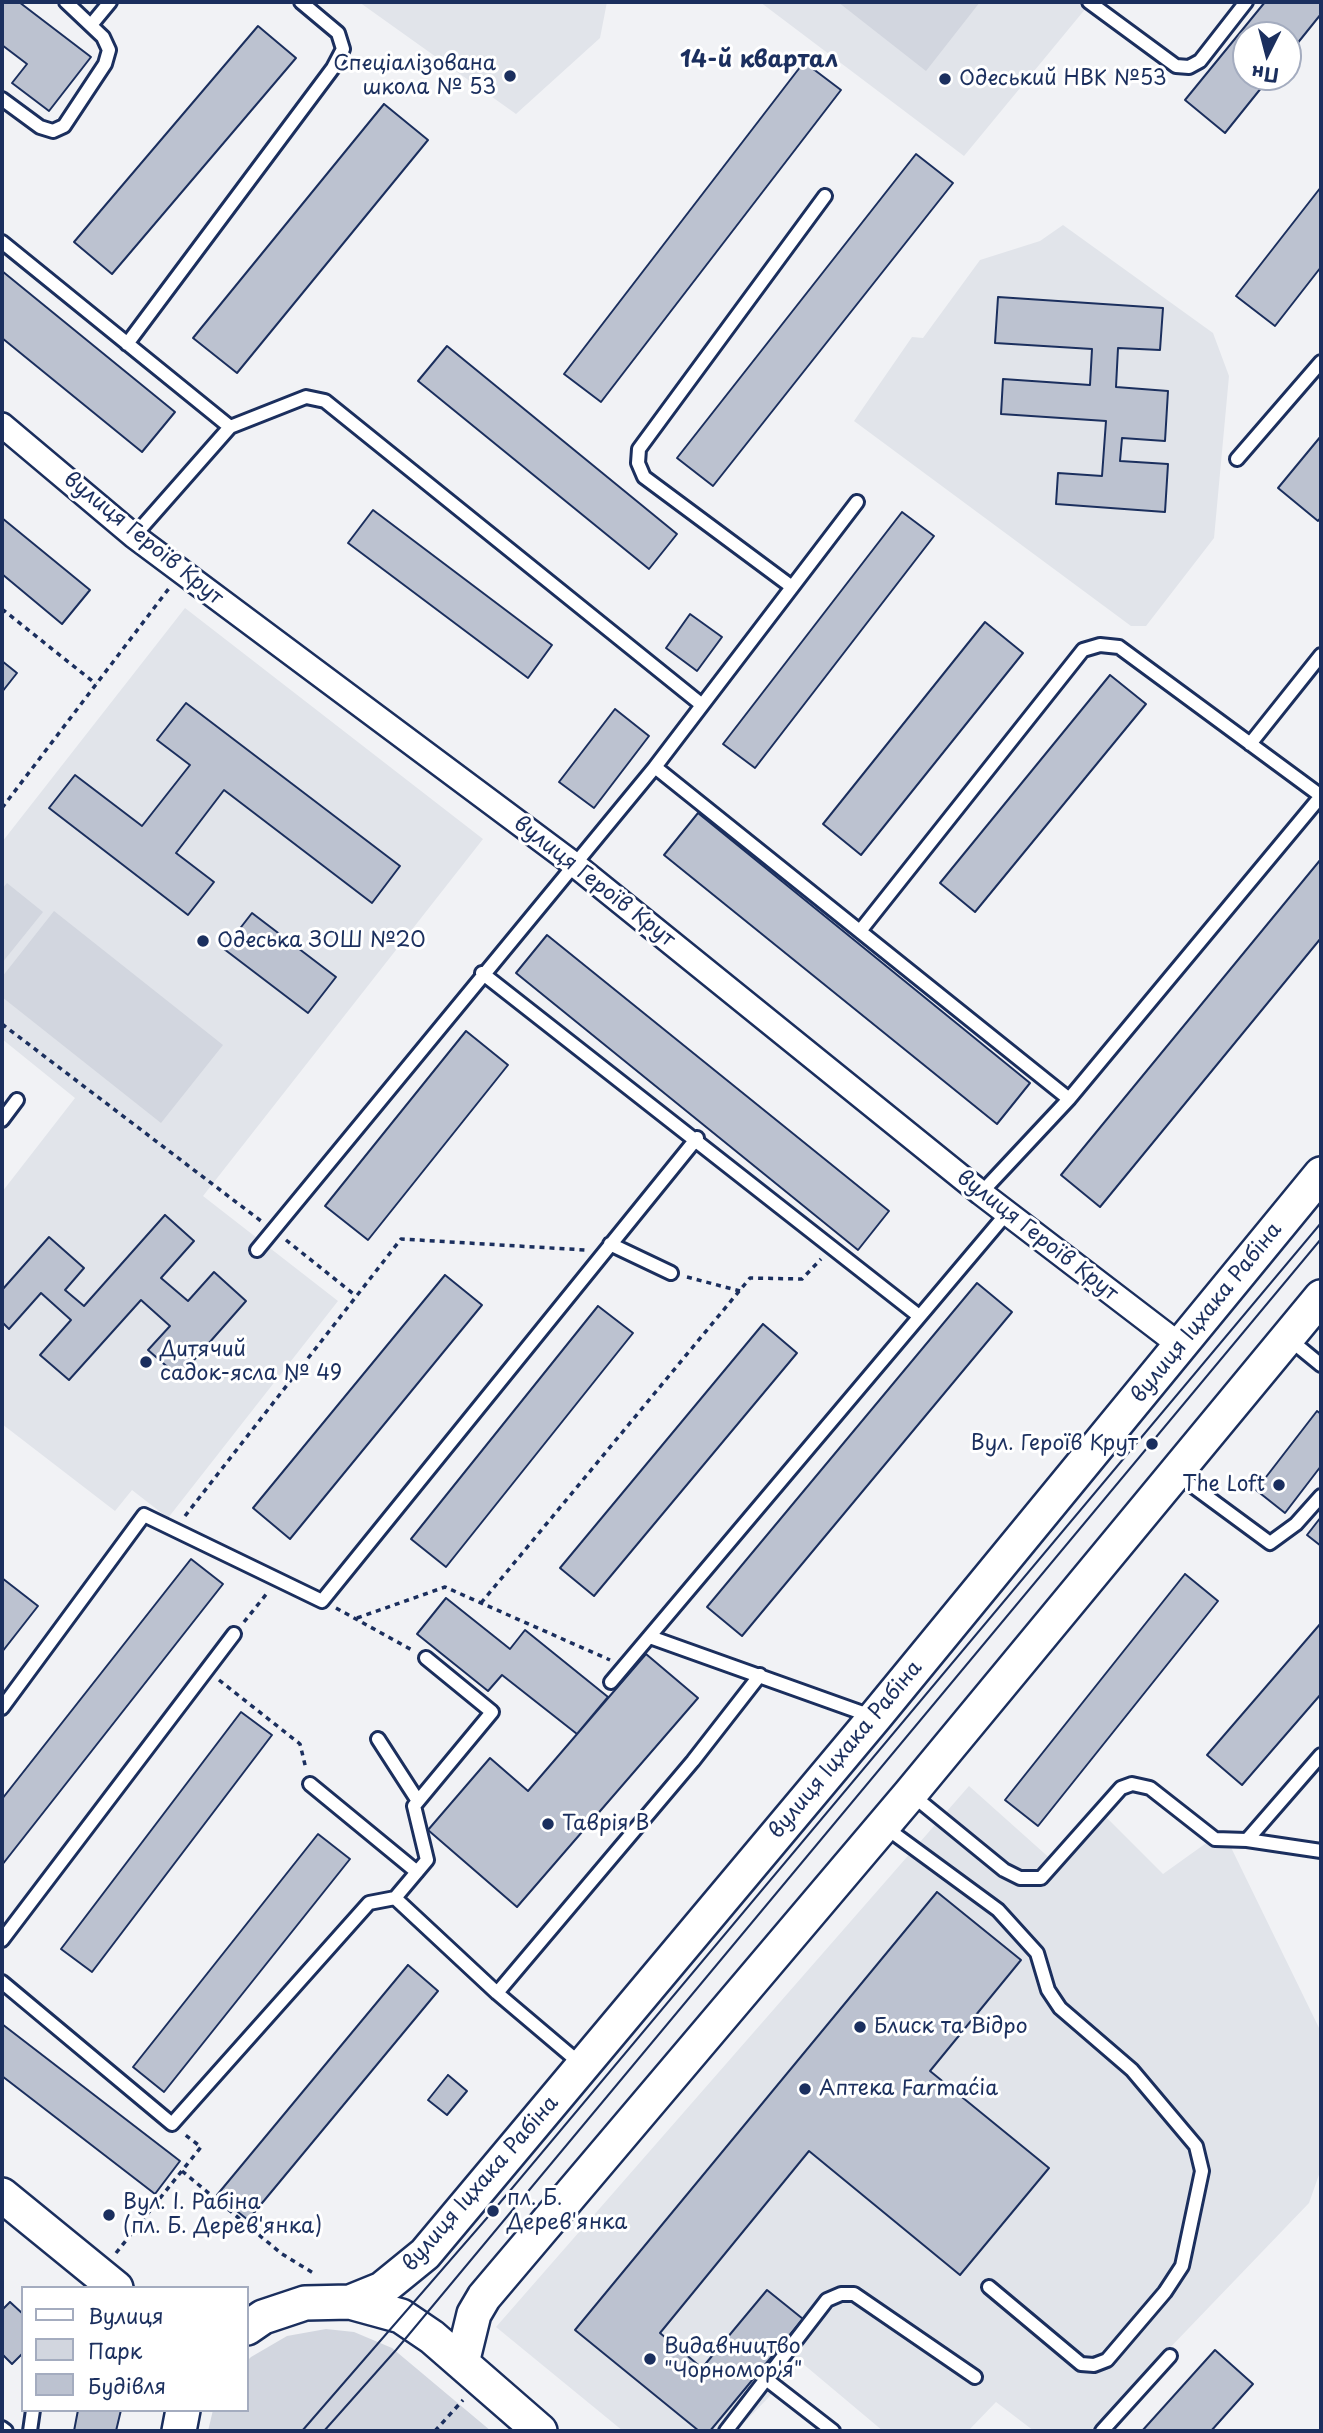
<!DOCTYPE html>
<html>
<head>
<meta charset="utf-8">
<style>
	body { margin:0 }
	#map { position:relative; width:1323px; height:2433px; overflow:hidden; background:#f1f2f5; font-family:"Playpen Sans",sans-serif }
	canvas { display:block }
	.frame { position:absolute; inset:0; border:4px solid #1b2f5e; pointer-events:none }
	.legend { position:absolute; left:21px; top:2286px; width:228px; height:126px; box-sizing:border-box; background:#fff; border:2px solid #a4acbf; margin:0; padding:9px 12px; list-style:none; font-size:21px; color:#1b2f5e }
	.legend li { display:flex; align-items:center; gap:14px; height:35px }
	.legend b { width:35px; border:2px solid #a4acbf }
	.north { position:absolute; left:1232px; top:21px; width:70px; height:70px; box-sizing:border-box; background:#fff; border:2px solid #a4acbf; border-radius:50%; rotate:186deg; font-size:19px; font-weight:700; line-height:28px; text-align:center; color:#1b2f5e }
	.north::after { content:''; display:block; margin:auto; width:24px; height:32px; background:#1b2f5e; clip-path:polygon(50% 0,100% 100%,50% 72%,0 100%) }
</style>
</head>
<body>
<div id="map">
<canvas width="1323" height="2433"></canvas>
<div class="frame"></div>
<ul class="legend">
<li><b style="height:9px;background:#fff"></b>Вулиця</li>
<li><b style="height:19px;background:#d2d6df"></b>Парк</li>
<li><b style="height:19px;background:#bcc2d0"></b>Будівля</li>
</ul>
<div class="north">Пн</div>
</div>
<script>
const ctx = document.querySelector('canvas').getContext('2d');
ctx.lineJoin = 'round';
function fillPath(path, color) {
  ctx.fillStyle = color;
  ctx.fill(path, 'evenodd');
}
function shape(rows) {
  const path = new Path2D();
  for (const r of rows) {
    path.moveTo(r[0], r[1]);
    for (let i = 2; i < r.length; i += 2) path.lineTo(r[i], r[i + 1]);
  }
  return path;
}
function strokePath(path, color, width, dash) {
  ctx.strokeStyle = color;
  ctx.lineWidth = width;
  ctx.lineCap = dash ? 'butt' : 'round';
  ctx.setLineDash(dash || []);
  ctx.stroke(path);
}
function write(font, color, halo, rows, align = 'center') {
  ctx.font = font + ' "Playpen Sans",sans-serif';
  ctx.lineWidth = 6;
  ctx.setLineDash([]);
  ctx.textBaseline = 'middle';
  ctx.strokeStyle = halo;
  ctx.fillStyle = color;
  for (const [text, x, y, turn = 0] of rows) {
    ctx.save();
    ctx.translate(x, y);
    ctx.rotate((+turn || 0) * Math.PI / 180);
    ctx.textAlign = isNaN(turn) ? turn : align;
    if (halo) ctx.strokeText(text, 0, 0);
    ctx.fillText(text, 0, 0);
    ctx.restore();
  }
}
const built = shape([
	[359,2,607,2,600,38,516,114],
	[760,2,1091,2,964,156],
	[1063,225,1213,333,1229,376,1214,538,1146,626,1131,626,854,421,912,337,923,338,980,260,1040,241],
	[185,608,483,839,203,1196,338,1301,168,1518,132,1490,115,1511,2,1424,2,1192,75,1098,2,1039,2,842],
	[969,1786,1054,1862,1099,1810,1163,1874,1223,1831,1321,2032,1321,2169,1309,2203,1090,2431,1034,2431,996,2402,968,2431,883,2431,802,2363,736,2431,623,2431,496,2327]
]);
const green = shape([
	[838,2,980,2,926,71],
	[7,883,43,912,2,963,2,889],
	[54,911,223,1045,161,1123,2,997,2,977],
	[326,2329,354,2332,392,2348,491,2431,208,2431,213,2410,247,2410,247,2361,251,2357,287,2336]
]);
const building = shape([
	[2,2,19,2,91,57,49,111,12,83,27,64,2,45,2,2],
	[1265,2,1321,2,1321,14,1288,55,1288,35,1246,35,1246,77,1270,77,1225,133,1185,100,1265,2],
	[258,26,296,58,112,274,74,242,258,26],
	[804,62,841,90,601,402,564,374,804,62],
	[384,104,428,140,237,373,193,338,384,104],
	[916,154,953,183,713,486,677,458,916,154],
	[1321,187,1321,267,1275,326,1236,296,1321,187],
	[2,271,175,412,142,452,2,338,2,271],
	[998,297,1163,308,1160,350,1118,348,1116,387,1168,391,1165,441,1122,438,1120,461,1168,464,1165,512,1056,504,1058,473,1102,476,1106,421,1001,414,1003,379,1090,385,1092,349,995,343,998,297],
	[447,346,677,534,649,569,418,381,447,346],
	[1321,436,1321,517,1318,521,1278,488,1321,436],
	[373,510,552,645,528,678,348,543,373,510],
	[902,512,934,536,755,768,723,744,902,512],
	[2,518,90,590,62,624,2,574,2,518],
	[690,614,722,637,697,671,666,648,690,614],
	[985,622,1023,653,861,855,823,824,985,622],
	[2,661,17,673,2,692,2,661],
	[1110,675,1146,704,975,912,940,883,1110,675],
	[186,703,400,866,372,903,224,790,176,853,214,882,188,915,49,808,75,775,142,826,190,765,157,740,186,703],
	[615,709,649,736,594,808,559,782,615,709],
	[698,813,1030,1083,997,1124,664,855,698,813],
	[1321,859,1321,938,1100,1207,1061,1175,1321,859],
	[252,913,336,977,308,1013,224,949,252,913],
	[547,935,889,1211,858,1250,516,973,547,935],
	[466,1031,508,1065,368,1240,325,1206,466,1031],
	[165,1215,194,1241,161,1278,188,1301,214,1272,246,1301,179,1377,148,1350,170,1326,141,1300,69,1380,40,1355,71,1320,41,1293,9,1329,2,1322,2,1290,49,1237,84,1268,65,1290,84,1306,165,1215],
	[445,1275,482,1305,290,1539,253,1508,445,1275],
	[977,1283,1012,1312,742,1636,707,1607,977,1283],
	[598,1306,633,1333,446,1567,411,1539,598,1306],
	[763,1324,797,1353,594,1596,560,1568,763,1324],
	[1317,1411,1321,1414,1321,1466,1285,1513,1256,1490,1317,1411],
	[1321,1517,1321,1546,1307,1535,1321,1517],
	[191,1559,223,1584,2,1865,2,1799,191,1559],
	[1185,1574,1218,1601,1038,1826,1005,1800,1185,1574],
	[2,1578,38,1606,2,1652,2,1578],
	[446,1598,510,1649,525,1630,608,1697,577,1734,502,1675,488,1691,417,1634,446,1598],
	[1321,1623,1321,1694,1242,1785,1207,1755,1321,1623],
	[646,1654,698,1698,517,1907,428,1830,490,1758,528,1791,646,1654],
	[241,1712,272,1735,92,1972,61,1949,241,1712],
	[318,1834,350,1859,164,2092,133,2067,318,1834],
	[937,1892,1021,1960,930,2071,1049,2168,960,2275,809,2151,660,2333,702,2368,767,2290,803,2319,710,2431,699,2431,575,2330,937,1892],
	[408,1965,438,1991,248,2220,217,2195,408,1965],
	[2,2024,180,2161,155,2194,2,2076,2,2024],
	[448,2075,467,2091,447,2115,428,2100,448,2075],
	[10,2302,23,2314,23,2353,12,2364,2,2354,2,2310,10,2302],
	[1215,2350,1253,2384,1211,2431,1142,2431,1215,2350],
	[78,2410,121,2410,116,2431,74,2431,78,2410]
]);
const path = shape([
	[2,609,96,684],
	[2,808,170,587],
	[2,1024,261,1221],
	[286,1240,356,1296],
	[687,1277,740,1291],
	[185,1516,401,1239,585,1250],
	[481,1603,750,1278,802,1279,821,1259],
	[336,1608,412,1650],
	[357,1618,445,1587,610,1660],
	[244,1622,268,1592],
	[219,1680,300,1744,306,1769],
	[182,2171,282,2254,315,2274],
	[116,2253,201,2147,184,2134],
	[435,2431,463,2400]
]);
const service = shape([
	[1089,2,1176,66,1189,67,1200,61,1246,2],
	[91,25,110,2],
	[2,99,40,127,53,131,64,126,105,64,109,50,103,37,66,2],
	[2,242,230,427],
	[127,344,333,68,343,49,338,33,301,2],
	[1237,459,1321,362],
	[134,536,230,427,306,397,325,401,702,705],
	[792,587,644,477,638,463,639,449,825,196],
	[1250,744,1321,655],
	[655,767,857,502],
	[860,931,1083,650,1100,645,1119,647,1321,796],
	[482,973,919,1316],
	[2,1120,17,1100],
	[981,1193,1069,1099,1321,796],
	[610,1244,671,1273],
	[257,1250,655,767,1069,1099],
	[1288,1338,1321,1365],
	[1175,1473,1270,1543,1296,1524,1321,1496],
	[650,1637,871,1716],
	[611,1682,1007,1213],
	[2,1708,144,1515,322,1601,697,1138],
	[378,1739,418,1801],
	[310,1784,417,1872],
	[911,1794,1004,1870,1020,1878,1041,1878,1121,1788,1132,1784,1150,1788,1215,1839,1247,1840,1321,1851],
	[885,1827,998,1910,1037,1953,1048,1990,1060,2008,1132,2070,1196,2146,1202,2171,1182,2266,1165,2292,1107,2360,1094,2365,1081,2364,989,2287],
	[1247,1840,1321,1755],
	[395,1898,497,1993,582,2065],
	[2,1940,234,1634],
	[2,1982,172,2124,369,1903,395,1898,427,1860,414,1806,492,1712,426,1658],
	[497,1993,693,1761,760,1675],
	[766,2379,833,2431],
	[2,2428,6,2431],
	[30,2431,33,2410],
	[726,2431,827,2300,841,2294,854,2294,975,2377],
	[1102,2431,1170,2356]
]);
const minor = shape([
	[2,425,134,536,575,865,981,1193,1181,1346]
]);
const secondary = shape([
	[2,2195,116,2288],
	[350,2302,382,2289,425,2254,875,1717,1321,1174],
	[247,2328,263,2317,305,2303,350,2302,401,2316,432,2337,540,2431],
	[462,2363,474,2314,484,2297,910,1794,1321,1297],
	[179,2431,183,2410]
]);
const tram = shape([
	[302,2431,493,2211,1321,1223],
	[324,2431,396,2350,1321,1239]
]);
const markers = [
	[510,76,7,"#1b2f5e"],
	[945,79,7,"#1b2f5e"],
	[203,941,7,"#1b2f5e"],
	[146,1362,7,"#1b2f5e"],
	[1152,1444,7,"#1b2f5e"],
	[1279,1485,7,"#1b2f5e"],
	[548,1824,7,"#1b2f5e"],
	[860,2027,7,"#1b2f5e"],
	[805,2089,7,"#1b2f5e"],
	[493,2211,7,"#1b2f5e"],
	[109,2215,7,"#1b2f5e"],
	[650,2359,7,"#1b2f5e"]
];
const poiNames = [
	["Спеціалізована",496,64,"right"],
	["школа № 53",496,88,"right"],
	["Одеський НВК №53",959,79],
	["Одеська ЗОШ №20",217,941],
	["Дитячий",160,1350],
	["садок-ясла № 49",160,1374],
	["Вул. Героїв Крут",1138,1444,"right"],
	["The Loft",1265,1485,"right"],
	["Таврія В",562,1824],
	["Блиск та Відро",874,2027],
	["Аптека Farmaćia",819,2089],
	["пл. Б.",507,2199],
	["Дерев'янка",507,2223],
	["Вул. І. Рабіна",123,2203],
	["(пл. Б. Дерев'янка)",123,2227],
	["Видавництво",664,2347],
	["\"Чорномор'я\"",664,2371]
];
const streetNames = [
	["вулиця Героїв Крут",143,539,39],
	["вулиця Героїв Крут",594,882,38],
	["вулиця Героїв Крут",1037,1236,38],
	["вулиця Іцхака Рабіна",1207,1313,-51],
	["вулиця Іцхака Рабіна",846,1750,-50],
	["вулиця Іцхака Рабіна",481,2184,-49]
];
const neighbourhoodNames = [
	["14-й квартал",759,61]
];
fillPath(built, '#e1e4ea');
fillPath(green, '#d2d6df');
fillPath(building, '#bcc2d0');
strokePath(building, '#1b2f5e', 2);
strokePath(service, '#1b2f5e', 18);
strokePath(minor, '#1b2f5e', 28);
strokePath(secondary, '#1b2f5e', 38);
strokePath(path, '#1b2f5e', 3.5, [5, 5]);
strokePath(service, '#fff', 12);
strokePath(minor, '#fff', 23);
strokePath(secondary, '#fff', 33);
strokePath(tram, '#1b2f5e', 2);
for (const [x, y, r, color] of markers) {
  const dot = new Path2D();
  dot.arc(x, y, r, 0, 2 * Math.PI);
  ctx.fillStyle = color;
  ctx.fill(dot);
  strokePath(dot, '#fff', 2.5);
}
write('21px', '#1b2f5e', '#fff', poiNames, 'left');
write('21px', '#1b2f5e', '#fff', streetNames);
write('bold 23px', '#1b2f5e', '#fff', neighbourhoodNames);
</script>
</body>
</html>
